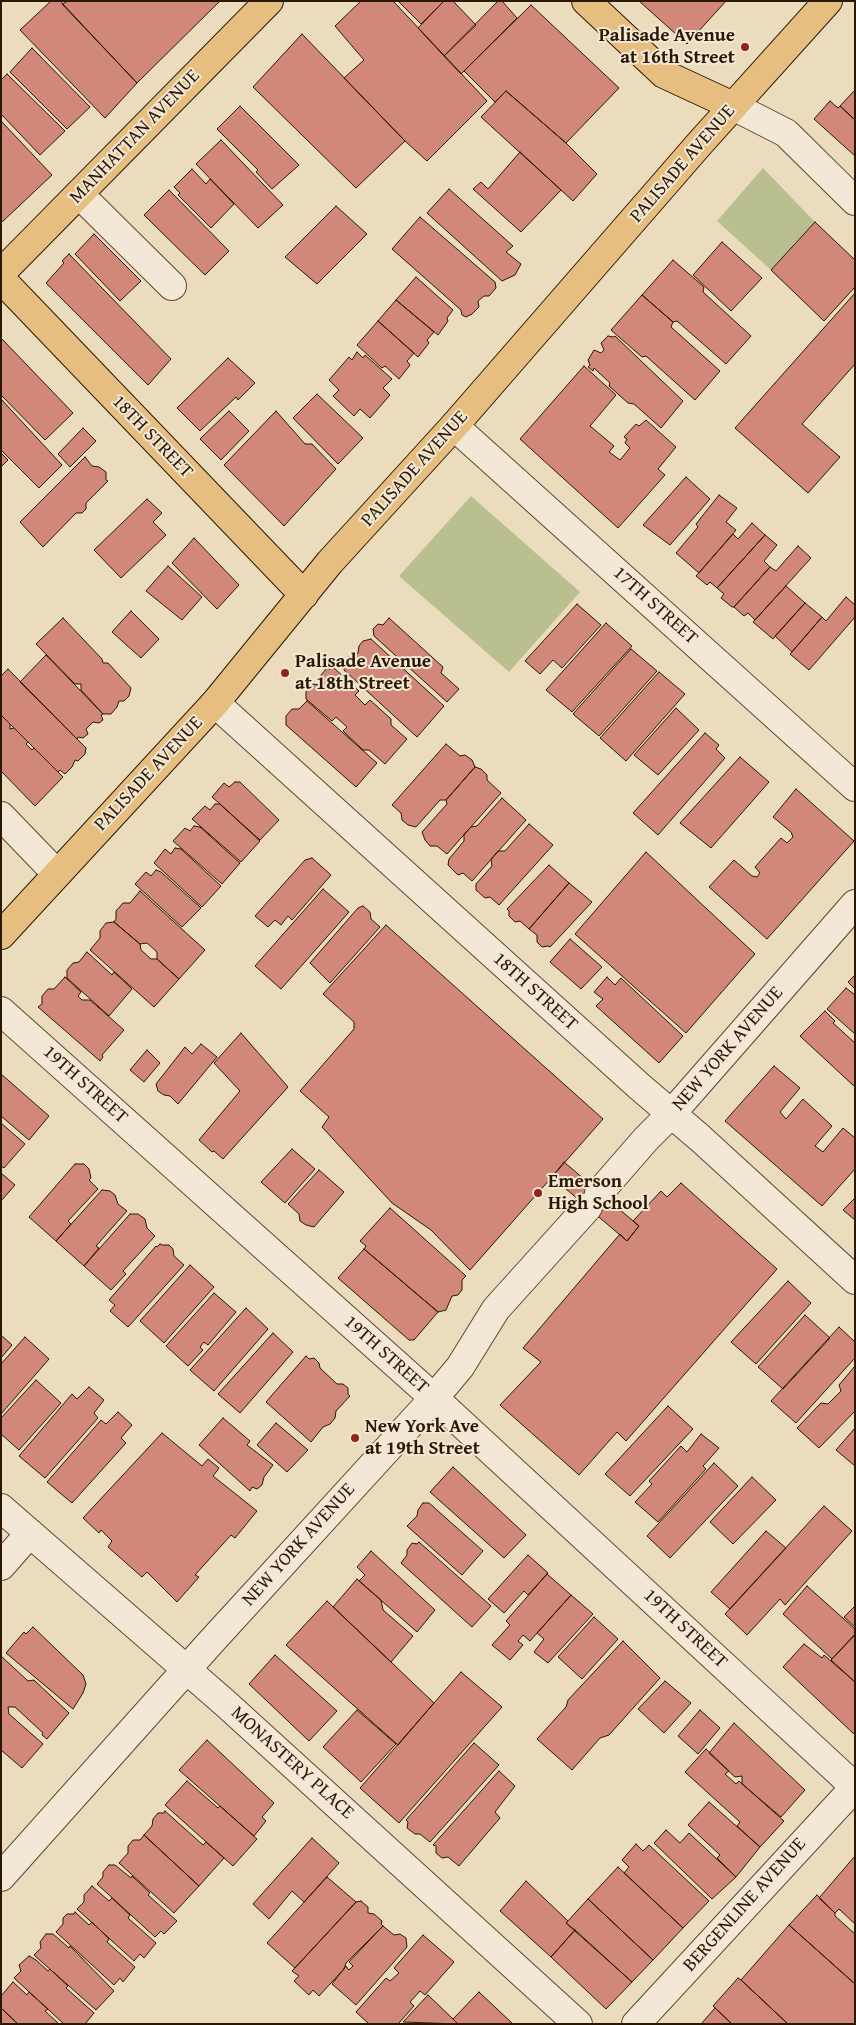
<!DOCTYPE html>
<html>
<head>
<meta charset="utf-8">
<style>
	body { margin:0 }
	#map { position:relative; width:856px; height:2025px; overflow:hidden; background:#ebdcbe; font-family:"Gentium Book Plus",serif }
	canvas { display:block }
	.frame { position:absolute; inset:0; border:2px solid #2c1702; pointer-events:none }
</style>
</head>
<body>
<div id="map">
<canvas width="856" height="2025"></canvas>
<div class="frame"></div>
</div>
<script>
const ctx = document.querySelector('canvas').getContext('2d');
ctx.lineJoin = 'round';
function fillPath(path, color) {
  ctx.fillStyle = color;
  ctx.fill(path, 'evenodd');
}
function shape(rows) {
  const path = new Path2D();
  for (const r of rows) {
    path.moveTo(r[0], r[1]);
    for (let i = 2; i < r.length; i += 2) path.lineTo(r[i], r[i + 1]);
  }
  return path;
}
function strokePath(path, color, width, dash) {
  ctx.strokeStyle = color;
  ctx.lineWidth = width;
  ctx.lineCap = dash ? 'butt' : 'round';
  ctx.setLineDash(dash || []);
  ctx.stroke(path);
}
function write(font, color, halo, rows, align = 'center') {
  ctx.font = font + ' "Gentium Book Plus",serif';
  ctx.lineWidth = 4;
  ctx.setLineDash([]);
  ctx.textBaseline = 'middle';
  ctx.strokeStyle = halo;
  ctx.fillStyle = color;
  for (const [text, x, y, turn = 0] of rows) {
    ctx.save();
    ctx.translate(x, y);
    ctx.rotate((+turn || 0) * Math.PI / 180);
    ctx.textAlign = isNaN(turn) ? turn : align;
    if (halo) ctx.strokeText(text, 0, 0);
    ctx.fillText(text, 0, 0);
    ctx.restore();
  }
}
const green = shape([
	[763,168,815,222,771,270,717,221],
	[471,496,580,592,509,672,399,576]
]);
const building = shape([
	[51,1,60,1,137,83,105,118,20,30,51,1],
	[68,1,220,1,137,83,62,4,68,1],
	[361,1,393,1,487,101,427,161,405,141,344,78,364,60,335,26,361,1],
	[398,1,444,1,421,24,398,1],
	[444,1,453,1,476,25,444,56,418,28,444,1],
	[498,1,502,1,517,18,461,74,444,56,498,1],
	[639,1,726,1,687,44,639,1],
	[531,5,619,88,566,143,506,91,495,102,464,71,531,5],
	[302,34,405,141,356,188,253,87,302,34],
	[32,48,90,107,67,129,10,72,32,48],
	[7,74,65,131,40,155,1,114,1,80,7,74],
	[855,90,855,120,840,106,855,90],
	[506,91,566,143,597,174,573,201,481,117,506,91],
	[830,101,838,108,840,106,855,120,855,156,814,119,830,101],
	[240,106,299,165,272,189,256,172,258,170,217,129,240,106],
	[2,122,52,175,1,223,1,123,2,122],
	[221,140,283,205,258,228,196,164,221,140],
	[520,152,561,190,521,232,473,189,481,182,488,189,520,152],
	[192,169,206,184,210,179,234,204,211,228,178,195,180,193,174,187,192,169],
	[449,189,513,246,506,252,521,264,515,275,502,281,427,213,449,189],
	[169,190,229,251,205,275,144,215,169,190],
	[336,206,367,234,317,284,285,257,336,206],
	[420,217,495,282,496,288,489,296,484,296,478,301,479,307,472,314,466,317,462,315,461,310,392,249,420,217],
	[815,222,855,260,855,287,824,321,771,270,815,222],
	[94,234,141,281,120,301,75,254,94,234],
	[722,242,762,278,731,311,693,275,722,242],
	[69,254,171,359,148,385,46,283,64,263,62,261,69,254],
	[673,260,704,287,703,292,751,336,726,364,677,321,673,322,642,295,673,260],
	[416,277,453,310,447,318,448,321,438,335,396,300,416,277],
	[855,293,855,364,802,424,840,457,808,493,735,428,855,293],
	[642,295,673,322,671,327,720,371,695,400,646,356,642,357,611,330,642,295],
	[396,300,434,332,427,340,429,343,418,357,378,321,396,300],
	[378,321,414,353,407,361,410,365,399,379,385,366,382,368,357,345,378,321],
	[608,336,613,337,615,336,683,401,661,428,634,404,628,403,609,386,610,383,594,368,593,371,588,367,590,365,588,360,594,350,601,353,604,350,601,343,608,336],
	[1,338,73,413,45,440,1,395,1,338],
	[357,352,363,358,365,355,392,379,383,388,390,395,370,418,360,409,354,416,333,396,339,390,329,380,349,357,352,360,357,352],
	[228,358,255,383,238,400,236,397,200,431,177,408,228,358],
	[584,366,616,395,590,426,614,446,609,452,620,460,630,448,625,443,627,439,624,437,636,424,639,426,646,420,676,447,658,469,665,475,618,528,520,439,584,366],
	[317,394,363,438,338,464,293,418,317,394],
	[1,399,62,465,39,488,1,450,1,399],
	[229,411,249,431,221,460,200,439,229,411],
	[276,411,305,444,312,444,336,469,284,526,224,465,276,411],
	[83,428,96,441,70,467,58,454,83,428],
	[1,453,8,460,1,467,1,453],
	[85,457,92,466,99,467,106,472,106,480,108,481,86,503,86,509,82,513,76,513,43,547,20,522,85,457],
	[686,477,710,499,670,545,643,525,686,477],
	[719,495,737,508,726,522,736,530,699,573,676,553,698,527,696,524,719,495],
	[147,499,162,513,153,522,166,535,121,578,94,550,147,499],
	[752,523,765,535,717,588,710,582,707,585,696,576,733,534,738,539,752,523],
	[765,535,777,545,764,561,770,567,734,607,732,607,721,598,724,594,717,588,765,535],
	[194,538,239,585,217,609,172,563,194,538],
	[798,546,811,558,755,620,748,613,744,616,734,607,770,567,776,571,798,546],
	[168,566,202,597,182,620,146,591,168,566],
	[786,586,805,603,773,639,753,622,786,586],
	[846,597,855,605,855,617,809,670,790,654,822,617,826,621,846,597],
	[805,603,822,617,792,652,775,636,805,603],
	[577,604,601,625,562,668,553,660,540,674,525,661,577,604],
	[131,611,159,639,141,658,112,632,131,611],
	[63,618,102,659,103,663,108,663,131,688,129,696,124,701,119,701,117,707,111,714,103,714,81,690,81,684,75,684,36,644,63,618],
	[389,618,443,667,441,673,459,689,447,702,374,636,373,629,378,624,383,625,389,618],
	[606,623,632,646,572,712,546,690,606,623],
	[371,639,444,706,417,737,344,670,344,662,348,657,354,656,358,653,359,646,363,641,371,639],
	[631,649,657,671,599,736,573,714,631,649],
	[46,655,103,714,101,715,103,720,99,723,93,722,86,729,88,734,83,738,78,737,77,739,20,682,46,655],
	[327,668,329,669,334,668,359,691,355,695,365,705,370,700,391,719,391,725,407,739,385,764,369,750,363,750,343,731,347,727,336,717,332,721,306,699,306,692,313,684,319,685,321,682,321,675,327,668],
	[8,669,86,748,85,754,78,761,75,760,72,767,65,774,60,770,58,772,1,715,1,676,8,669],
	[659,672,685,694,626,761,600,738,659,672],
	[307,701,377,763,356,787,286,725,286,716,292,709,299,709,307,701],
	[676,708,699,730,658,775,634,755,676,708],
	[1,715,10,724,10,729,14,728,28,742,26,744,32,750,34,748,63,777,35,806,1,771,1,715],
	[705,733,719,745,716,749,725,758,658,835,633,813,705,733],
	[446,744,460,756,465,755,472,760,475,767,446,800,440,800,416,827,408,825,402,820,401,813,392,805,446,744],
	[740,757,769,782,711,848,680,823,740,757],
	[475,767,481,769,487,775,487,780,501,793,447,854,437,846,430,846,425,840,422,832,447,804,446,800,475,767],
	[235,782,240,782,279,820,260,840,212,797,224,783,229,787,235,782],
	[796,789,854,841,767,939,709,887,734,860,752,876,757,877,760,873,755,867,781,838,787,843,793,837,791,832,773,817,796,789],
	[502,798,526,820,472,881,463,873,458,875,448,865,449,859,464,841,464,834,471,827,477,826,502,798],
	[215,804,220,804,260,841,241,862,192,819,205,806,210,810,215,804],
	[529,824,553,845,499,905,490,897,485,898,476,890,476,884,492,866,491,859,498,851,505,851,529,824],
	[194,826,200,827,240,863,222,884,173,841,185,828,190,831,194,826],
	[175,848,181,849,221,886,202,907,154,863,165,849,171,854,175,848],
	[646,852,755,954,686,1033,575,934,646,852],
	[312,858,331,875,292,920,288,916,281,925,275,920,268,927,255,916,305,860,312,858],
	[549,865,569,883,529,929,520,921,515,922,509,916,509,911,507,909,549,865],
	[156,870,161,872,201,908,182,927,135,884,146,872,151,876,156,870],
	[569,883,592,902,550,947,548,946,542,947,537,942,537,935,529,929,569,883],
	[323,889,349,912,281,989,255,966,323,889],
	[140,891,205,950,179,979,157,959,157,952,147,943,140,944,114,922,116,919,116,911,123,903,130,903,140,891],
	[363,906,370,912,371,919,380,927,330,983,310,963,358,908,363,906],
	[114,922,140,944,141,950,151,959,157,959,179,979,154,1007,90,950,100,938,100,931,106,923,114,922],
	[386,925,603,1119,470,1270,431,1230,392,1203,322,1127,329,1117,300,1091,354,1029,354,1022,323,994,386,925],
	[570,939,602,967,581,989,550,962,570,939],
	[87,952,112,975,114,972,132,989,109,1016,67,978,67,970,73,963,79,962,87,952],
	[855,975,855,989,848,982,855,975],
	[65,977,81,992,78,996,82,1000,90,1000,124,1030,102,1055,103,1057,100,1061,38,1007,42,1004,42,996,48,989,54,989,65,977],
	[607,977,615,985,621,978,683,1036,659,1063,596,1006,603,999,594,992,607,977],
	[846,988,855,995,855,1034,827,1009,846,988],
	[825,1011,835,1021,833,1023,855,1043,855,1087,800,1036,825,1011],
	[241,1033,288,1087,223,1159,214,1151,212,1152,199,1140,240,1091,214,1063,241,1033],
	[201,1044,217,1057,178,1104,170,1096,164,1095,158,1091,156,1084,185,1047,192,1054,201,1044],
	[147,1050,160,1063,144,1082,130,1070,147,1050],
	[774,1066,800,1088,780,1112,786,1119,803,1099,832,1126,815,1146,823,1152,843,1128,855,1138,855,1169,822,1206,725,1121,774,1066],
	[1,1074,49,1116,29,1140,1,1116,1,1074],
	[1,1123,25,1144,4,1168,1,1166,1,1123],
	[292,1149,315,1169,285,1203,261,1182,292,1149],
	[564,1162,639,1226,627,1241,552,1177,564,1162],
	[75,1164,84,1164,89,1169,91,1178,89,1180,98,1189,68,1221,71,1224,56,1241,29,1217,75,1164],
	[319,1170,344,1192,314,1227,306,1225,300,1221,299,1214,288,1204,319,1170],
	[1,1173,15,1185,1,1201,1,1173],
	[681,1183,777,1269,626,1441,617,1432,579,1475,500,1405,541,1362,523,1348,620,1234,627,1241,639,1226,633,1221,661,1191,667,1197,681,1183],
	[102,1190,110,1191,115,1195,118,1204,127,1211,96,1246,99,1248,84,1266,56,1241,102,1190],
	[855,1198,855,1220,843,1210,855,1198],
	[390,1208,466,1276,462,1280,462,1290,458,1295,452,1296,446,1310,438,1312,364,1249,366,1246,360,1241,390,1208],
	[130,1214,138,1214,145,1219,147,1228,155,1236,123,1271,126,1274,111,1290,84,1266,130,1214],
	[160,1244,162,1245,169,1245,173,1249,174,1256,184,1265,128,1327,110,1311,115,1305,109,1300,156,1246,157,1247,160,1244],
	[364,1249,438,1312,414,1340,409,1340,338,1278,364,1249],
	[190,1265,214,1287,164,1343,140,1321,190,1265],
	[788,1281,811,1303,756,1364,731,1342,788,1281],
	[214,1293,236,1312,208,1345,204,1342,200,1347,203,1350,188,1366,166,1346,214,1293],
	[246,1308,268,1329,214,1391,190,1370,246,1308],
	[805,1315,830,1338,783,1389,758,1367,805,1315],
	[839,1327,855,1342,855,1358,796,1423,771,1401,839,1327],
	[273,1333,293,1352,240,1413,218,1394,273,1333],
	[1,1335,12,1345,1,1358,1,1335],
	[25,1337,49,1359,1,1414,1,1364,25,1337],
	[306,1356,309,1359,314,1358,319,1363,320,1368,337,1384,343,1384,348,1388,348,1394,350,1396,336,1411,335,1418,330,1424,323,1427,311,1442,266,1402,306,1356],
	[855,1366,855,1411,819,1448,797,1428,821,1403,828,1404,841,1391,839,1385,855,1366],
	[36,1380,61,1403,19,1450,1,1434,1,1418,36,1380],
	[89,1387,104,1400,94,1413,98,1418,45,1478,19,1456,72,1394,77,1399,89,1387],
	[668,1406,693,1429,630,1496,605,1474,668,1406],
	[118,1412,132,1425,121,1438,126,1443,72,1503,47,1482,101,1420,106,1424,118,1412],
	[223,1418,250,1441,247,1445,273,1465,264,1477,262,1485,257,1489,252,1487,250,1491,199,1445,223,1418],
	[276,1423,308,1450,287,1472,257,1445,276,1423],
	[855,1428,855,1466,836,1450,855,1428],
	[162,1433,202,1466,208,1459,219,1468,213,1476,257,1511,235,1538,231,1535,195,1575,199,1577,177,1602,147,1572,142,1577,108,1547,112,1541,101,1530,99,1533,83,1518,162,1433],
	[701,1434,719,1448,703,1466,706,1469,658,1522,635,1502,652,1484,649,1481,681,1446,687,1452,701,1434],
	[714,1463,738,1486,670,1558,647,1536,714,1463],
	[453,1467,526,1535,504,1558,430,1492,453,1467],
	[752,1477,776,1500,733,1544,710,1522,752,1477],
	[423,1503,429,1503,483,1551,462,1575,407,1526,417,1516,418,1510,423,1503],
	[824,1506,852,1531,785,1605,780,1599,747,1635,725,1614,824,1506],
	[766,1531,786,1548,730,1609,711,1592,766,1531],
	[419,1542,491,1606,472,1627,401,1563,407,1555,407,1550,412,1543,417,1544,419,1542],
	[371,1551,435,1610,417,1632,359,1581,365,1575,357,1567,371,1551],
	[528,1555,548,1573,528,1595,524,1591,504,1613,488,1599,528,1555],
	[547,1574,571,1595,530,1641,523,1635,518,1641,523,1645,510,1660,492,1645,510,1625,506,1621,547,1574],
	[357,1579,381,1600,383,1610,413,1636,391,1662,333,1607,357,1579],
	[807,1586,855,1629,855,1634,832,1659,783,1614,807,1586],
	[571,1595,593,1614,548,1663,534,1652,544,1639,537,1633,571,1595],
	[327,1601,434,1703,398,1745,286,1645,327,1601],
	[855,1606,855,1627,844,1617,855,1606],
	[594,1617,618,1639,582,1679,558,1657,594,1617],
	[33,1627,83,1675,86,1684,83,1693,73,1709,6,1653,24,1632,26,1634,33,1627],
	[855,1635,855,1682,831,1660,855,1635],
	[623,1641,660,1678,609,1735,600,1738,572,1770,537,1739,566,1707,568,1700,623,1641],
	[804,1644,822,1658,824,1655,855,1682,855,1735,783,1667,804,1644],
	[275,1655,337,1711,309,1741,249,1684,275,1655],
	[1,1656,28,1681,34,1680,69,1713,47,1739,42,1735,43,1733,15,1707,8,1707,9,1714,43,1744,22,1768,1,1750,1,1656],
	[461,1672,502,1707,399,1823,360,1788,461,1672],
	[665,1681,691,1703,664,1733,638,1709,665,1681],
	[357,1710,396,1744,361,1782,323,1747,357,1710],
	[700,1710,720,1728,698,1754,678,1736,700,1710],
	[734,1723,805,1790,781,1817,742,1784,742,1776,735,1777,709,1753,734,1723],
	[207,1740,274,1803,262,1817,266,1821,254,1836,179,1770,207,1740],
	[474,1743,499,1765,430,1842,420,1834,415,1834,407,1828,408,1822,406,1820,474,1743],
	[706,1749,729,1771,725,1774,736,1784,739,1781,784,1821,760,1847,737,1826,740,1822,685,1772,706,1749],
	[499,1771,515,1786,495,1812,500,1818,459,1866,448,1857,442,1858,436,1853,436,1846,433,1845,499,1771],
	[187,1781,218,1808,220,1806,257,1839,233,1866,165,1805,187,1781],
	[709,1802,760,1847,736,1877,717,1858,720,1855,688,1825,709,1802],
	[165,1811,203,1845,206,1842,224,1858,199,1886,144,1835,152,1826,153,1819,158,1813,164,1813,165,1811],
	[666,1830,680,1843,689,1833,736,1877,712,1899,654,1843,666,1830],
	[144,1835,199,1886,174,1913,119,1863,128,1853,128,1846,133,1840,140,1840,144,1835],
	[312,1838,339,1863,304,1902,292,1891,269,1919,253,1904,312,1838],
	[636,1844,643,1851,649,1845,709,1901,683,1928,624,1873,629,1867,622,1860,636,1844],
	[855,1856,855,1924,839,1909,835,1913,819,1898,855,1856],
	[109,1865,115,1865,131,1878,132,1876,150,1893,148,1895,177,1921,164,1934,161,1931,155,1937,97,1884,103,1877,103,1872,109,1865],
	[618,1867,683,1928,653,1960,588,1899,618,1867],
	[327,1877,356,1902,295,1968,267,1943,327,1877],
	[526,1881,568,1921,566,1923,575,1930,551,1957,500,1911,526,1881],
	[92,1886,109,1901,112,1898,130,1915,128,1918,156,1943,144,1958,140,1954,134,1961,77,1909,84,1902,84,1895,92,1886],
	[817,1895,835,1913,835,1916,855,1934,855,1984,789,1925,817,1895],
	[588,1899,653,1960,632,1982,566,1923,588,1899],
	[361,1901,368,1907,368,1913,374,1914,382,1921,381,1924,383,1926,346,1963,344,1969,319,1996,313,1990,309,1995,294,1981,299,1976,292,1971,356,1902,361,1901],
	[75,1912,89,1925,92,1922,109,1939,107,1942,135,1967,123,1982,120,1978,114,1985,56,1932,63,1924,63,1918,67,1914,74,1914,75,1912],
	[789,1925,855,1984,855,2024,788,2024,741,1980,789,1925],
	[383,1926,394,1935,400,1934,406,1938,407,1947,356,2005,332,1984,346,1966,349,1970,353,1966,349,1962,383,1926],
	[575,1930,632,1982,606,2009,551,1957,575,1930],
	[46,1934,53,1934,69,1948,70,1946,114,1991,96,2010,34,1955,41,1948,40,1942,46,1934],
	[423,1935,454,1962,425,1995,420,1991,410,2002,414,2006,398,2024,369,2024,356,2012,386,1978,390,1981,399,1973,394,1968,423,1935],
	[29,1956,36,1960,48,1971,50,1969,68,1986,66,1988,94,2013,85,2024,64,2024,14,1978,21,1971,19,1965,29,1956],
	[738,1978,741,1980,788,2024,732,2024,713,2006,738,1978],
	[13,1982,27,1995,29,1992,48,2009,45,2011,59,2024,18,2024,1,2008,1,1996,13,1982],
	[479,1992,513,2024,458,2024,453,2019,479,1992],
	[428,1995,453,2019,458,2024,403,2022,428,1995],
	[1,2008,18,2024,1,2024,1,2008],
	[715,2008,732,2024,701,2024,715,2008]
]);
const minor = shape([
	[733,106,786,133,855,201],
	[79,194,172,286],
	[454,426,855,787],
	[215,703,640,1087,700,1138,855,1280],
	[1,816,57,874],
	[1,1011,434,1398,855,1787,636,2024],
	[599,1193,646,1139,672,1113,855,904],
	[1,1508,225,1703,578,2024],
	[1,1566,30,1533],
	[1,1877,211,1642,434,1398,460,1367,496,1309,588,1207]
]);
const major = shape([
	[586,1,664,74,733,106],
	[1,273,269,1],
	[1,279,304,595],
	[1,935,215,703,330,562,454,426,701,142,828,1]
]);
const markers = [
	[745,47,5,"#8f2418"],
	[285,673,5,"#8f2418"],
	[538,1193,5,"#8f2418"],
	[355,1438,5,"#8f2418"]
];
const poiNames = [
	["Palisade Avenue",735,36,"right"],
	["at 16th Street",735,58,"right"],
	["Palisade Avenue",295,662],
	["at 18th Street",295,684],
	["Emerson",548,1182],
	["High School",548,1204],
	["New York Ave",365,1427],
	["at 19th Street",365,1449]
];
const streetNames = [
	["MANHATTAN AVENUE",135,137,-46],
	["PALISADE AVENUE",683,164,-49],
	["18TH STREET",152,437,46],
	["PALISADE AVENUE",415,469,-48],
	["17TH STREET",655,606,42],
	["PALISADE AVENUE",149,774,-47],
	["18TH STREET",535,992,42],
	["NEW YORK AVENUE",728,1049,-49],
	["19TH STREET",85,1085,42],
	["19TH STREET",386,1355,42],
	["NEW YORK AVENUE",299,1545,-48],
	["19TH STREET",685,1629,43],
	["MONASTERY PLACE",292,1763,42],
	["BERGENLINE AVENUE",745,1905,-48]
];
fillPath(green, '#babf8f');
fillPath(building, '#d18879');
strokePath(building, '#2c1702', 1);
strokePath(minor, '#5c4831', 30);
strokePath(major, '#2c1702', 30);
strokePath(minor, '#f2e8d5', 28);
strokePath(major, '#e6be7f', 28);
for (const [x, y, r, color] of markers) {
  const dot = new Path2D();
  dot.arc(x, y, r, 0, 2 * Math.PI);
  ctx.fillStyle = color;
  ctx.fill(dot);
  strokePath(dot, '#f2e8d5', 2);
}
write('bold 19px', '#2c1702', '#f2e8d5', poiNames, 'left');
write('19px', '#2c1702', '#f2e8d5', streetNames);
</script>
</body>
</html>
